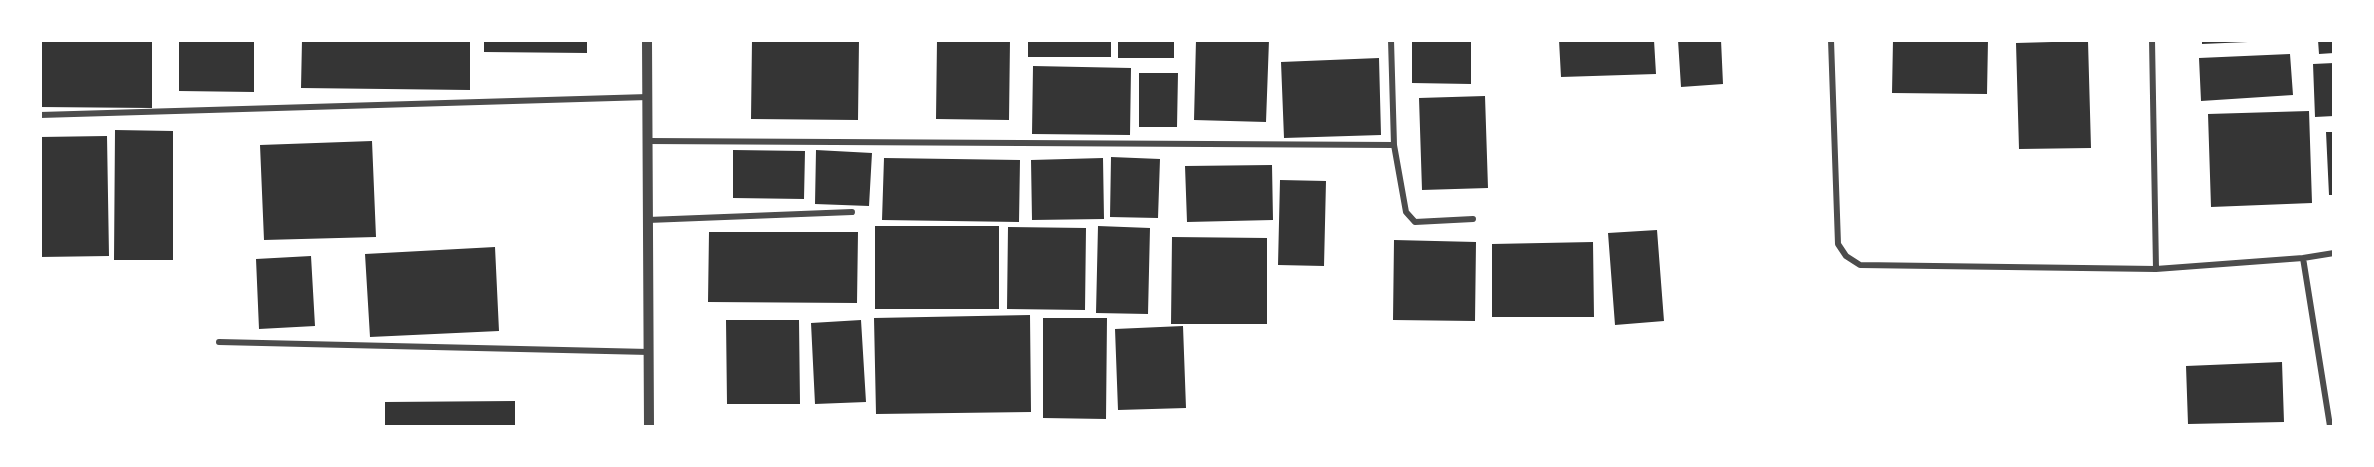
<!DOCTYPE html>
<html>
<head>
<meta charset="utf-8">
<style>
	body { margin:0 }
	#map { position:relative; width:2374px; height:467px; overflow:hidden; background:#fff; font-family:Arial,sans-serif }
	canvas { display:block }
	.frame { position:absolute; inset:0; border:42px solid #fff; pointer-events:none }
</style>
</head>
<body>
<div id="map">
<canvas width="2374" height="467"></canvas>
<div class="frame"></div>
</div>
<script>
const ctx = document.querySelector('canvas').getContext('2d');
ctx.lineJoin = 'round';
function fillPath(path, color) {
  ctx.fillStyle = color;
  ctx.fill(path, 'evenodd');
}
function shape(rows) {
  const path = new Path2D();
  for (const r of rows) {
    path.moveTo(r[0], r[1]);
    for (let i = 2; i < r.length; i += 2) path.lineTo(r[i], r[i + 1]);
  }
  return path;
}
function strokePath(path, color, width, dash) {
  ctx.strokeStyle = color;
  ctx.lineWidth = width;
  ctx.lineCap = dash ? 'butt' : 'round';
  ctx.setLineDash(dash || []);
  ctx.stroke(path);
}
const building = shape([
	[40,40,152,40,152,108,40,107],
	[179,40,254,40,254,92,179,91],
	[302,40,470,40,470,90,301,88],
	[484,40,587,40,587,53,484,52],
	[752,40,859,40,858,120,751,119],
	[937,40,1010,40,1009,120,936,119],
	[1028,40,1111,40,1111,57,1028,57],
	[1118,40,1174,40,1174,58,1118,58],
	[1196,40,1269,40,1266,122,1194,120],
	[1412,40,1471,40,1471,84,1412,83],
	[1559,40,1654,40,1656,74,1561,77],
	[1678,40,1721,40,1723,84,1681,87],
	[1893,40,1988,40,1987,94,1892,93],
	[2202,40,2248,40,2248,42,2202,44],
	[2318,40,2334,40,2334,53,2319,54],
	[2088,41,2091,148,2019,149,2016,43],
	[2290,54,2293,95,2201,101,2199,58],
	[1379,58,1381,135,1284,138,1281,62],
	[2334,63,2334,116,2315,117,2313,64],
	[1033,66,1131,68,1130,135,1032,134],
	[1139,73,1178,73,1177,127,1139,127],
	[1485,96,1488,188,1422,190,1419,98],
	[2309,111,2312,203,2211,207,2208,114],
	[115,130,173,131,173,260,114,260],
	[2326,132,2334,132,2334,195,2329,195],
	[107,136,109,256,40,257,40,137],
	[372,141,376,237,264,240,260,145],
	[733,150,805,151,804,199,733,198],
	[816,150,872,153,869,206,815,204],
	[1111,157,1160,159,1158,218,1110,217],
	[884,158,1020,160,1019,222,882,220],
	[1103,158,1104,219,1032,220,1031,160],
	[1272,165,1273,220,1187,222,1185,166],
	[1280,180,1326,181,1324,266,1278,265],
	[875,226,999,226,999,309,875,309],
	[1098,226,1150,228,1148,314,1096,313],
	[1008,227,1086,228,1085,310,1007,309],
	[1657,230,1664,321,1615,325,1608,233],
	[709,232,858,232,857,303,708,302],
	[1172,237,1267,238,1267,324,1171,324],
	[1394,240,1476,242,1475,321,1393,320],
	[1593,242,1594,317,1492,317,1492,244],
	[495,247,499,331,370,337,365,254],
	[311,256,315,326,259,329,256,259],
	[1030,315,1031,412,876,414,874,318],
	[1043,318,1107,318,1106,419,1043,418],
	[726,320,799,320,800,404,727,404],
	[861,320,866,402,815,404,811,323],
	[1183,326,1186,408,1118,410,1115,329],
	[2282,362,2284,422,2188,424,2186,366],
	[515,401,515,426,385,426,385,402]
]);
const minor = shape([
	[1831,40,1838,244,1846,256,1860,265,2156,269,2303,258,2334,253],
	[2152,40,2156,269],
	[40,115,648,97],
	[648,141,1394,145,1391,40],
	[1394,145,1406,212,1415,222,1473,219],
	[648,220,852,212],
	[2303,258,2330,426],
	[219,342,649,352]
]);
const tertiary = shape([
	[647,40,649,426]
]);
fillPath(building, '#353535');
strokePath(minor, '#4c4c4c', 6);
strokePath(tertiary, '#4c4c4c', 10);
</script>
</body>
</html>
